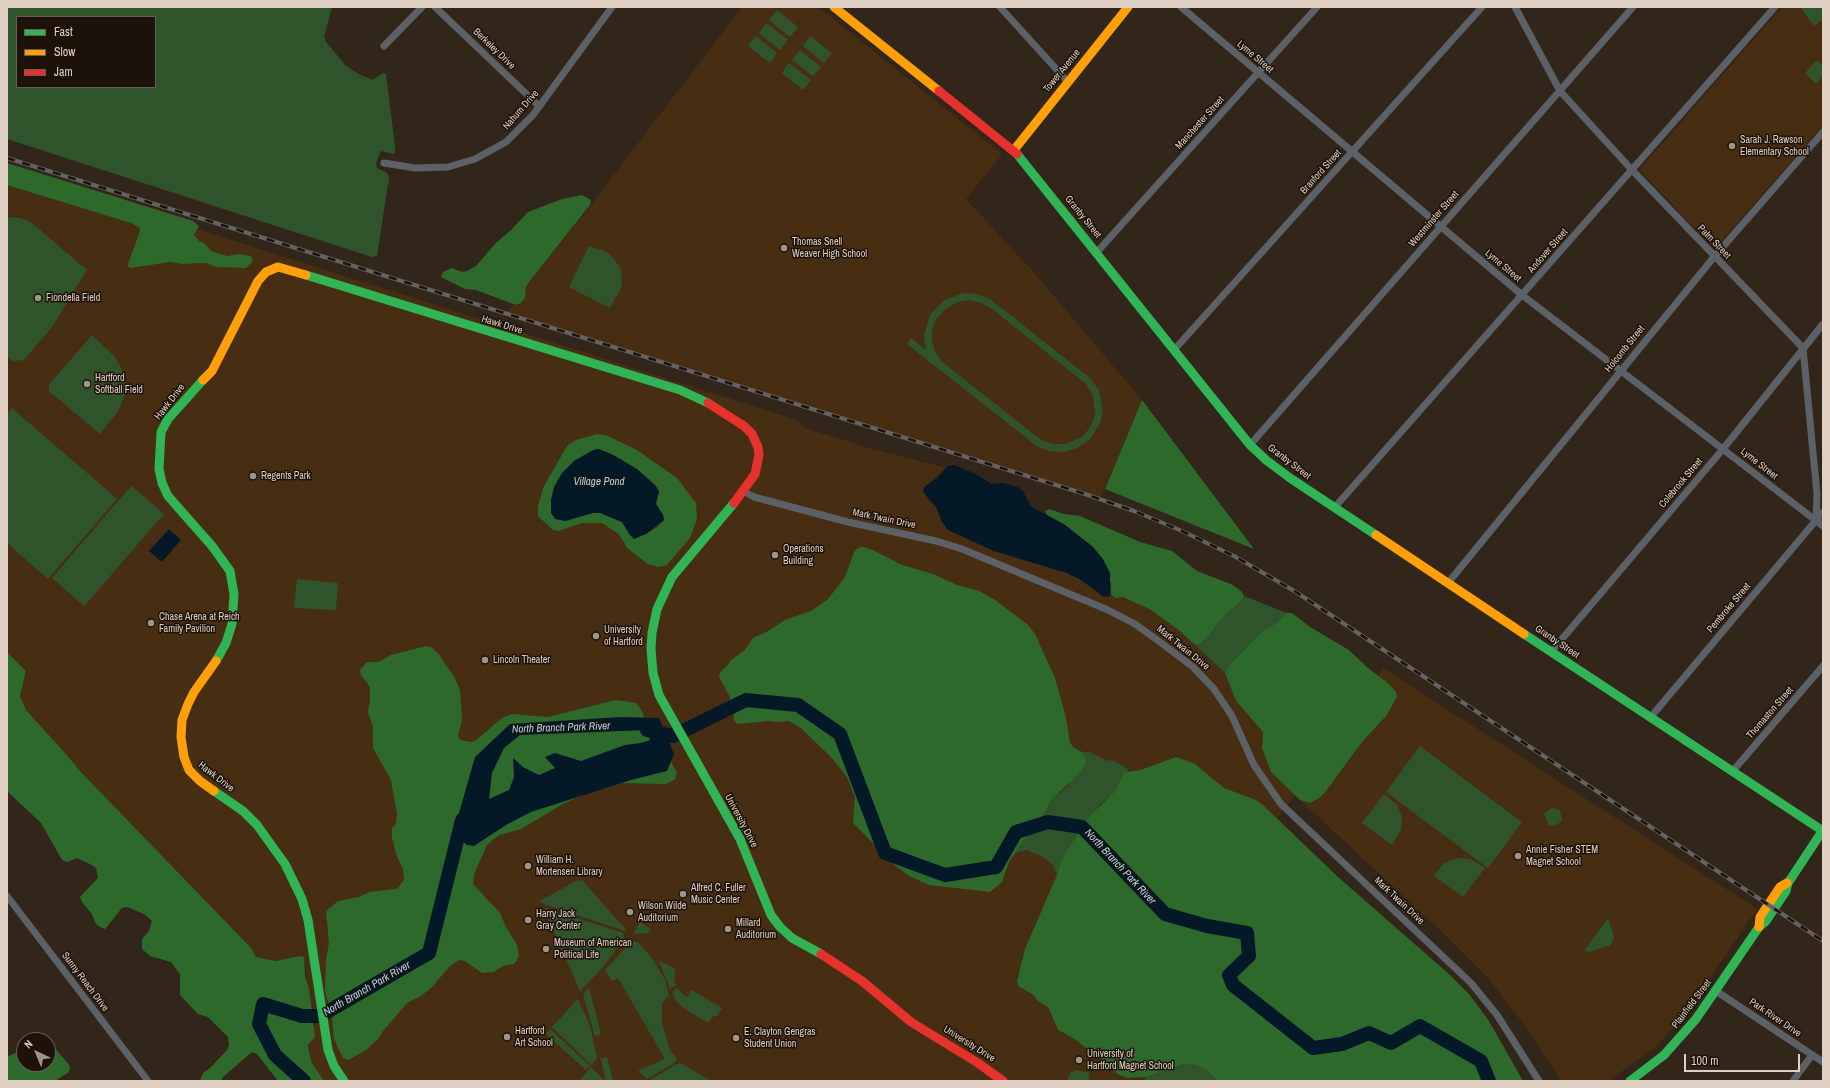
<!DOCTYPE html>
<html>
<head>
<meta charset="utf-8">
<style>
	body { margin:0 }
	#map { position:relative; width:1830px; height:1088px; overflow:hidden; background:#32261a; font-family:"Archivo Narrow",sans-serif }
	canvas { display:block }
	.frame { position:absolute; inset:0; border:8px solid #dfd0c3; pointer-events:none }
	.legend { position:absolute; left:16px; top:16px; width:140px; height:72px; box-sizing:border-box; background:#1c1209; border:1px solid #6a5e53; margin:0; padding:5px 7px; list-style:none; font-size:12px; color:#dfd0c3 }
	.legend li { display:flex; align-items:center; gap:8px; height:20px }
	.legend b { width:20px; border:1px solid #6a5e53 }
	.north { position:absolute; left:16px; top:1032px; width:40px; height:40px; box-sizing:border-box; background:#1c1209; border:1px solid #6a5e53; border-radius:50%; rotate:316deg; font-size:11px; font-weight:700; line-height:16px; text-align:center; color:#dfd0c3 }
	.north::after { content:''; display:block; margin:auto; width:14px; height:18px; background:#a29488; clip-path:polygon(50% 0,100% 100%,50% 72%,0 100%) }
	.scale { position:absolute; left:1684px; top:1054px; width:116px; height:18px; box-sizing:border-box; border:2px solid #dfd0c3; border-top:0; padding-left:5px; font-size:12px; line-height:14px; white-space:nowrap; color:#dfd0c3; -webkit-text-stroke:3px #1c1209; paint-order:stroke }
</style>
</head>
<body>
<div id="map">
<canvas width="1830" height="1088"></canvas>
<div class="frame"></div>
<ul class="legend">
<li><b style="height:5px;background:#30b455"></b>Fast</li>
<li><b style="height:5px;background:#ff9f0a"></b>Slow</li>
<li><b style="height:5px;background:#e5322d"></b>Jam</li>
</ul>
<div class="north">N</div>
<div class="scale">100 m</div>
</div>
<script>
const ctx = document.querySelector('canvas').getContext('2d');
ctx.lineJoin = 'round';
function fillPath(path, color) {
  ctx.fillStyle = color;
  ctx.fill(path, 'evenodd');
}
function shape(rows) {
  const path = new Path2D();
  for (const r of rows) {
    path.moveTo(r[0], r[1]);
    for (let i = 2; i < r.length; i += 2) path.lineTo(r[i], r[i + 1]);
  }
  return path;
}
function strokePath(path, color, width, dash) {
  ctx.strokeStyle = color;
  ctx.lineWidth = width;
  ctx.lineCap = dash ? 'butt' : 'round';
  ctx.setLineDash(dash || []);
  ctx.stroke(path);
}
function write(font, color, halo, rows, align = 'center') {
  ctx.font = font + ' "Archivo Narrow",sans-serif';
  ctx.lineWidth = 3;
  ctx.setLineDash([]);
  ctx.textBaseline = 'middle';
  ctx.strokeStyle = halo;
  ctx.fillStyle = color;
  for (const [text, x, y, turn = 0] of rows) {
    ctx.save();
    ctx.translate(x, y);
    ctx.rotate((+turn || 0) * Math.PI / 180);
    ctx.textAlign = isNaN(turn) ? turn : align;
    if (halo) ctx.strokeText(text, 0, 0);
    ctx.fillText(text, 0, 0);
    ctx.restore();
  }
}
const built = shape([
	[742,7,816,7,826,13,1002,154,966,199,1037,276,1142,400,1100,499,506,314,514,304,517,305,521,303,525,298,526,287,529,282,581,218],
	[1782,7,1823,7,1823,125,1717,246,1713,247,1642,173,1640,169],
	[7,185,131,223,140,228,140,231,129,261,135,268,142,265,170,262,183,264,205,263,217,267,247,267,253,261,251,256,239,254,227,256,210,251,204,243,199,241,194,235,197,229,794,419,805,428,869,448,946,468,924,487,929,501,936,507,942,522,948,530,994,551,1067,573,1081,580,1104,597,1110,596,1111,594,1115,598,1123,597,1151,610,1180,631,1225,673,1236,701,1263,732,1262,748,1271,772,1295,795,1277,818,1264,806,1224,788,1195,765,1175,757,1140,770,1129,770,1111,796,1099,806,1062,859,1057,875,1017,976,1018,986,1032,994,1039,1002,1048,1007,1056,1026,1062,1033,1076,1040,1127,1078,1147,1077,1143,1081,324,1081,312,1063,308,1048,308,1045,314,1039,304,957,299,956,276,961,256,957,251,948,225,921,79,770,66,754,26,710,22,703,20,696,26,671,7,652],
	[1383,668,1757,909,1683,1018,1652,1050,1608,1081,1561,1081,1526,1027,1488,978,1440,930,1300,800,1310,803,1319,798,1342,771,1363,741,1387,715,1395,702,1397,697,1389,684,1378,676]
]);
const green = shape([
	[7,7,332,7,324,37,326,42,346,66,357,73,372,80,383,73,386,74,395,147,395,153,393,154,381,151,376,163,377,168,387,173,389,178,377,256,372,257,7,139],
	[17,17,155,17,155,87,17,87],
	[1800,7,1822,7,1823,19,1814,26],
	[777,10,798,27,790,37,769,20],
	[766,23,788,40,780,50,759,33],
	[756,36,777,53,770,63,748,46],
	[810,36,832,53,824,63,803,46],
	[800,50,821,67,813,76,792,60],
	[1818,61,1823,66,1823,76,1816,84,1805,73,1815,62],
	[789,63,811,80,803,90,782,73],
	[7,217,21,218,32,223,87,270,52,327,24,360,13,361,7,356],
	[589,246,602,250,611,255,621,269,622,286,610,308,569,287],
	[964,293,977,294,990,299,1091,379,1099,390,1103,410,1100,424,1089,440,1077,448,1064,452,1050,451,1038,447,907,344,911,338,926,350,924,335,930,315,944,300],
	[970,300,981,303,991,308,1086,384,1093,395,1095,414,1091,426,1083,436,1066,444,1053,444,1041,440,941,361,935,352,932,341,932,330,936,319,948,307,958,302],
	[92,335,114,356,122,369,125,384,124,398,118,411,100,434,49,391,49,385],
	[12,408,117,499,48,579,7,543,7,414],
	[131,486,164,514,84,606,52,578],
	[297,579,338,583,336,610,294,608],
	[1244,596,1287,613,1276,623,1259,634,1227,668,1225,673,1195,645,1200,644,1207,637,1226,614,1242,601],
	[1420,746,1522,822,1488,868,1386,792],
	[1082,752,1089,752,1105,760,1115,761,1129,770,1124,772,1115,791,1099,806,1062,859,1057,875,1053,865,1043,857,1027,850,1015,853,1026,837,1037,826,1052,799,1068,786,1085,756],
	[1384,794,1397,805,1402,817,1401,830,1392,845,1362,823],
	[1551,808,1557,809,1560,811,1562,820,1557,825,1549,826,1544,814],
	[1457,858,1470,859,1485,868,1463,897,1434,876,1444,863],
	[578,880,583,881,626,930,625,931,541,903,540,901],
	[545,908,623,933,624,939,603,967,580,991,544,909],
	[1608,918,1614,936,1612,943,1609,947,1606,946,1590,952,1584,951],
	[640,922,651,929,649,933,635,934,634,933],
	[632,941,638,942,652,958,665,980,669,995,662,1003,662,1023,670,1050,677,1059,674,1063,647,1079,638,1071,665,1059,618,978,612,981,605,970],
	[659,961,675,969,674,979,676,986,670,988],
	[589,988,601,1034,595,1036,583,994],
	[677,988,685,996,687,997,691,990,722,1008,717,1016,712,1017,708,1023,685,1009,676,1001,672,992],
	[578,999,590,1026,597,1058,591,1065,552,1027],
	[550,1029,590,1066,586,1070,546,1034],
	[607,1057,613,1081,606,1081,601,1059],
	[681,1063,711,1081,648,1081,677,1064],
	[1185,1064,1195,1065,1205,1069,1218,1081,1143,1081,1147,1077],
	[591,1067,603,1079,603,1081,579,1081],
	[1077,1070,1090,1073,1088,1081,1067,1081,1070,1073]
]);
const forest = shape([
	[7,163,193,221,199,226,194,235,199,241,204,243,211,251,227,256,239,254,251,256,253,261,246,268,217,267,205,263,183,264,170,262,130,268,128,266,129,261,140,231,140,228,131,223,7,185],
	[582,195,591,200,590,205,529,282,526,287,525,298,521,303,516,305,476,290,465,289,441,277,443,272,452,268,462,272,467,271,476,266,496,243,511,230,528,212,562,199],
	[1142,400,1254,549,1105,489],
	[597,434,608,436,637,450,677,478,696,503,697,519,690,538,667,565,658,567,648,564,627,548,619,534,602,523,582,523,558,531,553,530,538,516,538,506,544,486,567,446,576,440],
	[596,449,611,454,621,459,637,470,655,485,659,492,656,504,663,515,664,520,657,527,646,534,630,535,622,522,600,513,593,513,565,521,574,461],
	[1049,509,1064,514,1080,516,1140,542,1172,551,1197,571,1233,585,1242,592,1244,596,1242,601,1226,614,1207,637,1200,644,1195,645,1180,631,1151,610,1123,597,1115,598,1111,594,1111,583,1093,547,1065,525,1047,515,1045,511],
	[863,547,873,550,902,565,933,574,957,585,979,591,995,600,1028,625,1035,634,1055,678,1066,718,1070,743,1073,747,1082,752,1085,756,1086,762,1082,771,1052,799,1037,826,1026,837,1009,862,1002,882,990,892,929,885,909,876,884,857,875,845,853,823,855,797,847,777,831,757,802,729,793,723,788,721,778,722,768,721,737,724,734,720,733,710,729,695,719,677,720,672,728,665,731,660,744,651,753,638,768,631,785,620,811,611,828,599,845,577,854,552,858,548],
	[1287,613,1292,613,1310,627,1349,650,1368,668,1389,684,1396,692,1397,697,1387,715,1363,741,1326,791,1319,798,1310,803,1300,800,1271,772,1262,748,1263,732,1236,701,1225,673,1227,668,1259,634,1276,623],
	[426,646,431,647,439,654,444,663,454,676,460,690,462,720,458,735,460,740,470,742,475,741,502,718,512,714,548,717,616,700,636,703,642,711,647,726,670,760,677,773,675,779,666,784,622,783,596,789,563,804,521,829,500,835,491,841,487,845,474,874,473,884,500,913,506,927,517,945,519,955,517,960,514,964,503,966,493,972,482,973,465,961,459,960,450,966,432,987,421,996,407,1003,383,1031,378,1039,366,1050,348,1060,343,1058,334,1039,332,1017,325,991,326,959,329,943,326,911,338,901,359,897,369,892,397,889,404,880,403,869,396,854,392,838,392,828,396,824,397,814,391,780,373,748,373,727,368,712,370,702,370,687,361,675,360,670,367,662,378,662,391,655],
	[7,652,26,671,20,696,26,710,66,754,79,770,225,921,251,948,256,957,276,961,299,956,304,957,305,976,309,989,315,1037,308,1045,308,1048,312,1063,324,1081,278,1081,257,1054,252,1052,223,1077,221,1081,200,1081,203,1073,211,1067,227,1050,229,1045,228,1037,208,1017,198,1014,180,995,180,974,171,962,150,956,142,949,142,939,149,931,152,921,144,914,127,907,122,908,105,929,100,927,96,924,92,914,82,902,80,897,98,878,96,868,92,865,77,858,67,862,62,860,41,823,7,791],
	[1176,757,1195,764,1224,788,1256,800,1264,806,1338,877,1450,975,1469,994,1489,1021,1523,1081,1218,1081,1205,1069,1195,1065,1185,1064,1147,1077,1127,1078,1118,1074,1076,1040,1058,1030,1048,1007,1039,1002,1032,994,1018,986,1017,981,1025,949,1057,875,1062,859,1088,818,1115,791,1124,772,1140,770],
	[41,1035,48,1040,70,1066,69,1072,55,1081,7,1081,7,1057,24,1049,24,1064,48,1064,48,1040,33,1040]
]);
const water = shape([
	[599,449,611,454,637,469,655,485,659,491,656,504,663,515,664,520,646,534,634,539,630,535,622,522,600,513,593,513,565,521,555,519,551,513,551,500,554,487,562,473,574,461,593,450],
	[954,465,974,473,992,484,1003,483,1018,487,1023,491,1030,505,1034,508,1065,525,1093,547,1103,559,1110,573,1110,596,1104,597,1081,580,1067,573,994,551,948,530,942,522,936,507,923,492,924,487,937,478,948,466],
	[169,529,181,540,162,562,149,551],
	[621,717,659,718,674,754,667,771,631,780,531,812,506,825,474,846,467,845,453,834,475,757,510,724],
	[647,730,650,740,641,743,625,745,581,761,555,753,545,757,555,768,539,775,523,767,513,758,514,777,509,790,489,799,492,773,504,748,520,735]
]);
const river = shape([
	[647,730,673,736,746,700,798,705,840,734,885,853,945,875,996,867,1016,832,1048,822,1082,827,1165,914,1207,926,1247,933,1249,956,1229,975,1233,985,1313,1048,1342,1044,1369,1033,1391,1043,1420,1026,1481,1061,1489,1081],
	[304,1081,275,1055,259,1024,263,1004,302,1016,320,1016,429,953,462,820]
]);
const street = shape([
	[435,7,539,106],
	[1000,7,1068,82],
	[1181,7,1522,295,1823,526],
	[1515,7,1560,91,1632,170,1803,348,1817,494,1816,520],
	[384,46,422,7],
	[384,163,415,168,448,167,475,159,506,142,533,115,612,7],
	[1097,252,1317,7],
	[1174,350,1482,7],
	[1250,445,1633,7],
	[743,491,754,497,848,522,936,541,962,549,1108,610,1135,624,1160,642,1193,667,1214,689,1232,716,1254,765,1281,804,1471,983,1497,1015,1539,1081],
	[1335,507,1775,7],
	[1448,583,1714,257,1823,132],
	[1551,652,1723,449,1823,324],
	[1650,718,1823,512],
	[1732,772,1823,666],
	[7,896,148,1081],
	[1716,991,1823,1062],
	[1793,1081,1812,1055]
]);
const fast = shape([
	[1017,154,1250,445,1266,460,1290,478,1376,535],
	[306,275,680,390,708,403],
	[203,380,168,419,161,432,159,469,162,483,168,496,212,546,230,571,234,594,232,624,226,643,216,661],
	[734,503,672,577,657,609,652,633,651,649,653,673,659,695,740,839,771,915,780,927,792,938,821,954],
	[1524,634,1823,831],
	[214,791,243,811,257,825,285,864,302,899,308,920,328,1050,334,1066,344,1081],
	[1630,1081,1664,1055,1696,1019,1759,927,1766,921,1786,891,1788,883,1823,830]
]);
const slow = shape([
	[834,7,939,91],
	[1014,150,1128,7],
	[203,380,212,371,258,281,266,272,278,267,306,275],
	[1376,535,1524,634],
	[214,791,200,781,189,770,184,757,181,737,182,720,188,704,194,692,216,661],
	[1759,927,1760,917,1780,887,1787,883]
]);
const jam = shape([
	[939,91,1017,154],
	[708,403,744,426,752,434,758,447,759,455,755,474,734,503],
	[821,954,862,981,911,1022,978,1063,1003,1081]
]);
const rail = shape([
	[7,158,1085,494,1134,511,1182,531,1234,556,1296,592,1823,941]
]);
const markers = [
	[1732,146,4,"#a29488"],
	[784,248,4,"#a29488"],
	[38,298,4,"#a29488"],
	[87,384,4,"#a29488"],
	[253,476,4,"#a29488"],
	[775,555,4,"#a29488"],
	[151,623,4,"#a29488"],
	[596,636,4,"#a29488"],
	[485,660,4,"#a29488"],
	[1518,856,4,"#a29488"],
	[528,866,4,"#a29488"],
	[683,894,4,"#a29488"],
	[630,912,4,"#a29488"],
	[528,920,4,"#a29488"],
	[728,929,4,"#a29488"],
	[546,949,4,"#a29488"],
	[507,1037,4,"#a29488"],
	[736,1038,4,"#a29488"],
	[1079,1060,4,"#a29488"]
];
const streetNames = [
	["Berkeley Drive",494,49,44],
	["Lyme Street",1255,57,40],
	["Tower Avenue",1062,71,-51],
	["Nahum Drive",521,110,-49],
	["Manchester Street",1200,123,-48],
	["Branford Street",1321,172,-48],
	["Granby Street",1083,217,51],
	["Westminster Street",1434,219,-49],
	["Palm Street",1714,242,46],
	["Andover Street",1548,251,-49],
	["Lyme Street",1503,266,40],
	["Hawk Drive",502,325,17],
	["Holcomb Street",1625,349,-51],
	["Hawk Drive",170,402,-52],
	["Granby Street",1289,462,37],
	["Lyme Street",1759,464,38],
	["Colebrook Street",1681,483,-50],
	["Mark Twain Drive",884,519,12],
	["Pembroke Street",1729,608,-50],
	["Granby Street",1557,642,34],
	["Mark Twain Drive",1183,648,39],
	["Thomaston Street",1770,713,-49],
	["Hawk Drive",216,777,38],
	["University Drive",741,821,62],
	["Mark Twain Drive",1399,901,43],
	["Sunny Reach Drive",85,982,53],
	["Plainfield Street",1692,1004,-53],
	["Park River Drive",1775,1018,34],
	["University Drive",969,1044,32]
];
const poiNames = [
	["Sarah J. Rawson",1740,140],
	["Elementary School",1740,152],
	["Thomas Snell",792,242],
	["Weaver High School",792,254],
	["Fiondella Field",46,298],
	["Hartford",95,378],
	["Softball Field",95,390],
	["Regents Park",261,476],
	["Operations",783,549],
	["Building",783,561],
	["Chase Arena at Reich",159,617],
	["Family Pavilion",159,629],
	["University",604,630],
	["of Hartford",604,642],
	["Lincoln Theater",493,660],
	["Annie Fisher STEM",1526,850],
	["Magnet School",1526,862],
	["William H.",536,860],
	["Mortensen Library",536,872],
	["Alfred C. Fuller",691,888],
	["Music Center",691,900],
	["Wilson Wilde",638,906],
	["Auditorium",638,918],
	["Harry Jack",536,914],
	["Gray Center",536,926],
	["Millard",736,923],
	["Auditorium",736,935],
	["Museum of American",554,943],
	["Political Life",554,955],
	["Hartford",515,1031],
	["Art School",515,1043],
	["E. Clayton Gengras",744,1032],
	["Student Union",744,1044],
	["University of",1087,1054],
	["Hartford Magnet School",1087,1066]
];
const waterNames = [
	["Village Pond",599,482],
	["North Branch Park River",561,728,-2],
	["North Branch Park River",1120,867,47],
	["North Branch Park River",367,989,-30]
];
fillPath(built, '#472e13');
fillPath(green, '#2f542b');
fillPath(forest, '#2e692c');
fillPath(water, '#041928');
strokePath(river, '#041928', 14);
strokePath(street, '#5c6168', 7);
strokePath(fast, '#30b455', 9);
strokePath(slow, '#ff9f0a', 9);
strokePath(jam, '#e5322d', 9);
strokePath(rail, '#656262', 4);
strokePath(rail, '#1c1209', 2.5, [8]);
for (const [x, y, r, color] of markers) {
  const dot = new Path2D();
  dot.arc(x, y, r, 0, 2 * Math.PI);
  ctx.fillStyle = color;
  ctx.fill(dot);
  strokePath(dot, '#1c1209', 1.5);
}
write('10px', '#dfd0c3', '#1c1209', streetNames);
write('10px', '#dfd0c3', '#1c1209', poiNames, 'left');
write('italic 11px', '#aad5f3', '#1c1209', waterNames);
</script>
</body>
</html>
